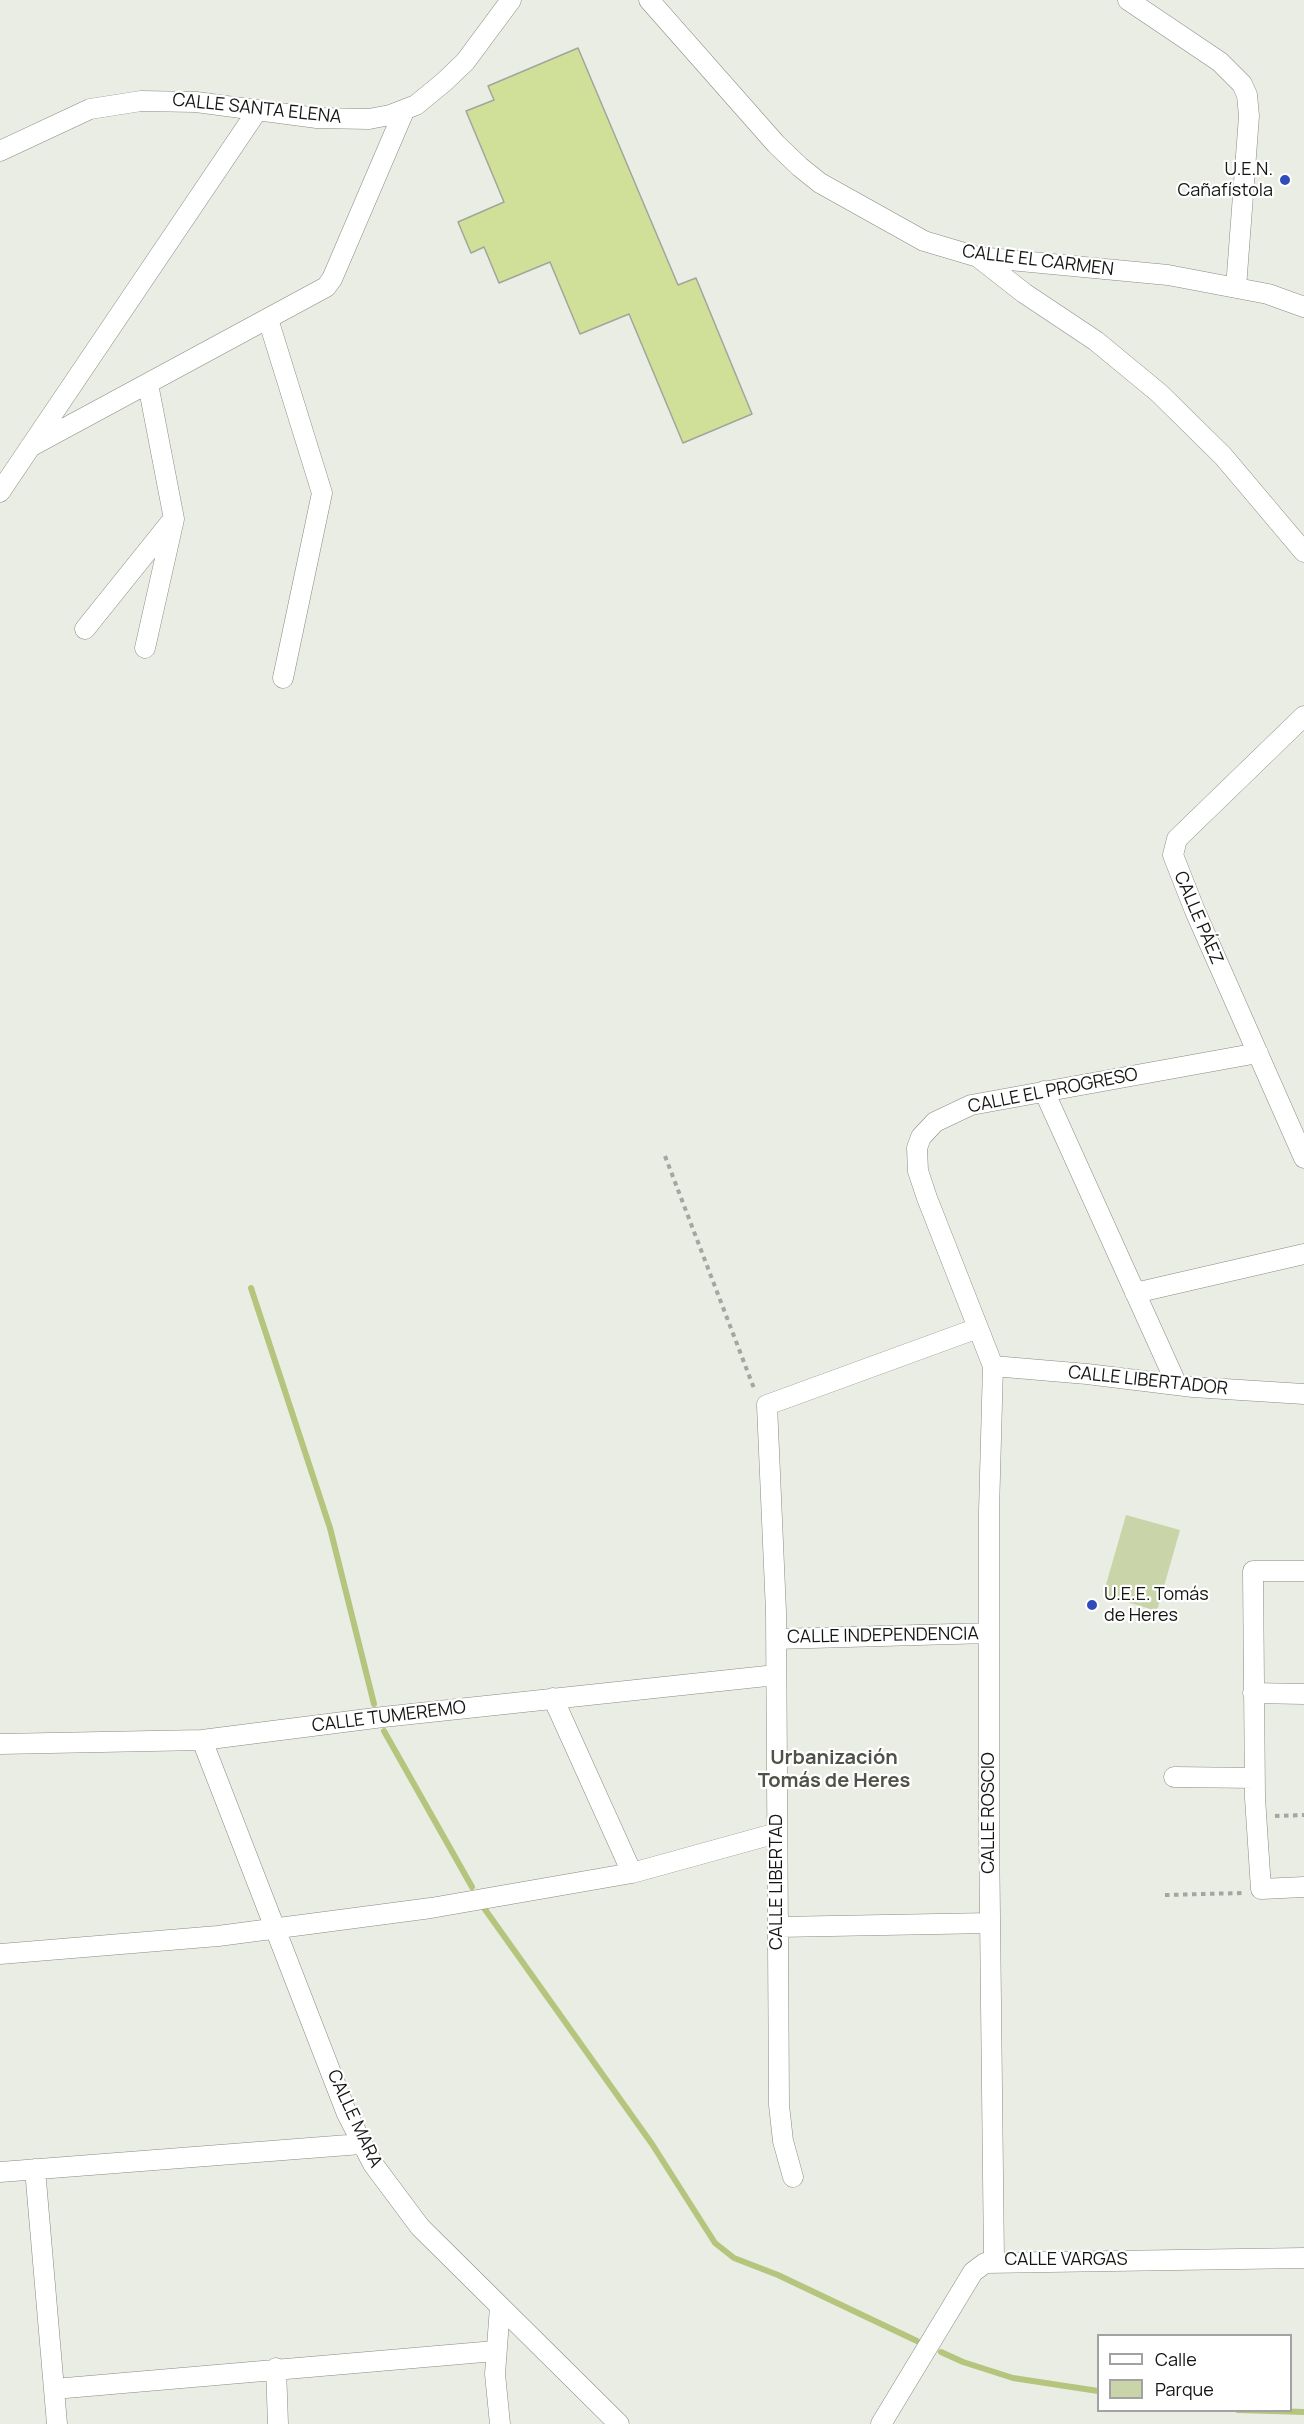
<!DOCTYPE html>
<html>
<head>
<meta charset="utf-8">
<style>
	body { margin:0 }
	#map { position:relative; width:1304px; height:2424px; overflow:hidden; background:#eaede3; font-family:Manrope,sans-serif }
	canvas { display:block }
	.legend { position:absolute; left:1097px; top:2334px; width:195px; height:78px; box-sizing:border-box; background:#fff; border:2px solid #a1a2a1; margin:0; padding:8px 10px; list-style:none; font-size:18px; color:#151613 }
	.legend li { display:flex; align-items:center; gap:12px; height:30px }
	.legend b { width:30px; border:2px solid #a1a2a1 }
</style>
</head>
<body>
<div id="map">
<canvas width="1304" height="2424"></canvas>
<ul class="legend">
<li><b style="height:8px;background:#fff"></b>Calle</li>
<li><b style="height:16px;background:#c9d4a8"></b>Parque</li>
</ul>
</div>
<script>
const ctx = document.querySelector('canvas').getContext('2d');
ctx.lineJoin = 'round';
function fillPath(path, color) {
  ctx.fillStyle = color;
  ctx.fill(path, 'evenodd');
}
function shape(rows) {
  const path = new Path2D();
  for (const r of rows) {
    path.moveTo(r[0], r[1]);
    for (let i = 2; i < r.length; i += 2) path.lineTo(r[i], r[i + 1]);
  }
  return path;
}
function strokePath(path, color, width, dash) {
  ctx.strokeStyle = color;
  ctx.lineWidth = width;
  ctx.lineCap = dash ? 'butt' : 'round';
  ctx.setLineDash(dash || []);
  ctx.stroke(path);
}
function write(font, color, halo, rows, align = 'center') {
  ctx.font = font + ' Manrope,sans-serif';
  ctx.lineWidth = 4.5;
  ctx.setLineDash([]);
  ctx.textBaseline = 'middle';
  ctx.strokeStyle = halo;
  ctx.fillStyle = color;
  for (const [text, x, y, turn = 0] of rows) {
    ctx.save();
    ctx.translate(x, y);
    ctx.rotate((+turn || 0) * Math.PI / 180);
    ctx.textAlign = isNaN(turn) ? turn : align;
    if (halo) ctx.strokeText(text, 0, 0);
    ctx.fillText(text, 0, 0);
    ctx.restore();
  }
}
const green = shape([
	[1126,1515,1180,1530,1157,1611,1103,1595]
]);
const stream = shape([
	[251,1288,330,1528,374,1704],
	[384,1731,472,1887],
	[484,1908,652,2144,715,2243,734,2258,778,2275,917,2341],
	[941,2352,963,2362,1013,2378,1098,2391],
	[1238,2410,1304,2412]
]);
const building = shape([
	[578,48,678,285,696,278,752,414,683,443,629,314,580,334,550,262,499,283,484,247,471,253,458,222,504,202,466,111,494,100,488,86,578,48]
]);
const path = shape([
	[665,1156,755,1391],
	[1275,1816,1304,1815],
	[1165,1895,1243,1893]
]);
const minor = shape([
	[649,0,776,144,800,167,820,183,924,241,978,257,1168,275,1268,294,1304,307],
	[1128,0,1220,62,1242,84,1247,95,1249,116,1236,288],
	[0,151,90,109,141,101,196,102,317,118,369,119,390,115,416,105,444,82,465,62,511,0],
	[978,257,1024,293,1096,341,1159,393,1223,456,1304,552],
	[268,319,322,493,283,678],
	[30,447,326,287,332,279,404,111],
	[0,492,257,111],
	[85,629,170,523],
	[145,648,174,519,148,384],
	[1304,716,1177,839,1173,855,1195,911,1304,1158],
	[1044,1091,1177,1385],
	[1135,1293,1304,1254],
	[993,1366,1087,1374,1193,1387,1304,1394],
	[1304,1571,1253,1571,1255,1798,1261,1889,1304,1887],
	[776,1639,989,1633],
	[1253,1693,1304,1694],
	[553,1698,632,1873],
	[202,1740,347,2114,373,2164,420,2227,619,2424],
	[0,1744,202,1740,383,1717,776,1675],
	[1174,1777,1255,1778],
	[778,1927,990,1923],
	[0,1954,218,1936,431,1908,632,1873,777,1833],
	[35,2169,57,2424],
	[0,2172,361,2144],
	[793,2177,783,2141,779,2105,776,1612,767,1405,978,1328],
	[994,2261,989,1831,989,1511,993,1366,927,1198,918,1171,917,1148,921,1137,935,1122,971,1105,1258,1053],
	[276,2368,278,2424],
	[54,2389,495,2351],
	[500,2424,495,2374,500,2307],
	[881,2424,973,2272,985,2263,1304,2258]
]);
const markers = [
	[1285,180,6,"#324bbc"],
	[1092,1605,6,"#324bbc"]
];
const streetNames = [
	["CALLE SANTA ELENA",257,109,6],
	["CALLE EL CARMEN",1038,261,7],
	["CALLE PÁEZ",1198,918,67],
	["CALLE EL PROGRESO",1053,1091,-11],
	["CALLE LIBERTADOR",1148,1381,6],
	["CALLE INDEPENDENCIA",883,1636,-1],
	["CALLE TUMEREMO",389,1717,-7],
	["CALLE ROSCIO",989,1813,-90],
	["CALLE LIBERTAD",777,1882,-90],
	["CALLE MARA",354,2119,65],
	["CALLE VARGAS",1066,2260]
];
const poiNames = [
	["U.E.N.",1273,170],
	["Cañafístola",1273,191],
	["U.E.E. Tomás",1104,1595,"left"],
	["de Heres",1104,1616,"left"]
];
const neighbourhoodNames = [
	["Urbanización",834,1758],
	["Tomás de Heres",834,1781]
];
fillPath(green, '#c9d4a8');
strokePath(stream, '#b5c57d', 6);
fillPath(building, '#d0e098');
strokePath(building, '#a3a59c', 1.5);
strokePath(minor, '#898b82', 21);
strokePath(path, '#a4a69f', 4, [4.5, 4.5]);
strokePath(minor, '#fff', 20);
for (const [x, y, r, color] of markers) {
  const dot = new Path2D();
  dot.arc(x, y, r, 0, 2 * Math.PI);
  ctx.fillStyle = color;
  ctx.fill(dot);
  strokePath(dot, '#fff', 2);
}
write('18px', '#151613', '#fff', streetNames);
write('18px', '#151613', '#fff', poiNames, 'right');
write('bold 20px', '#50524a', '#fff', neighbourhoodNames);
</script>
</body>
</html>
